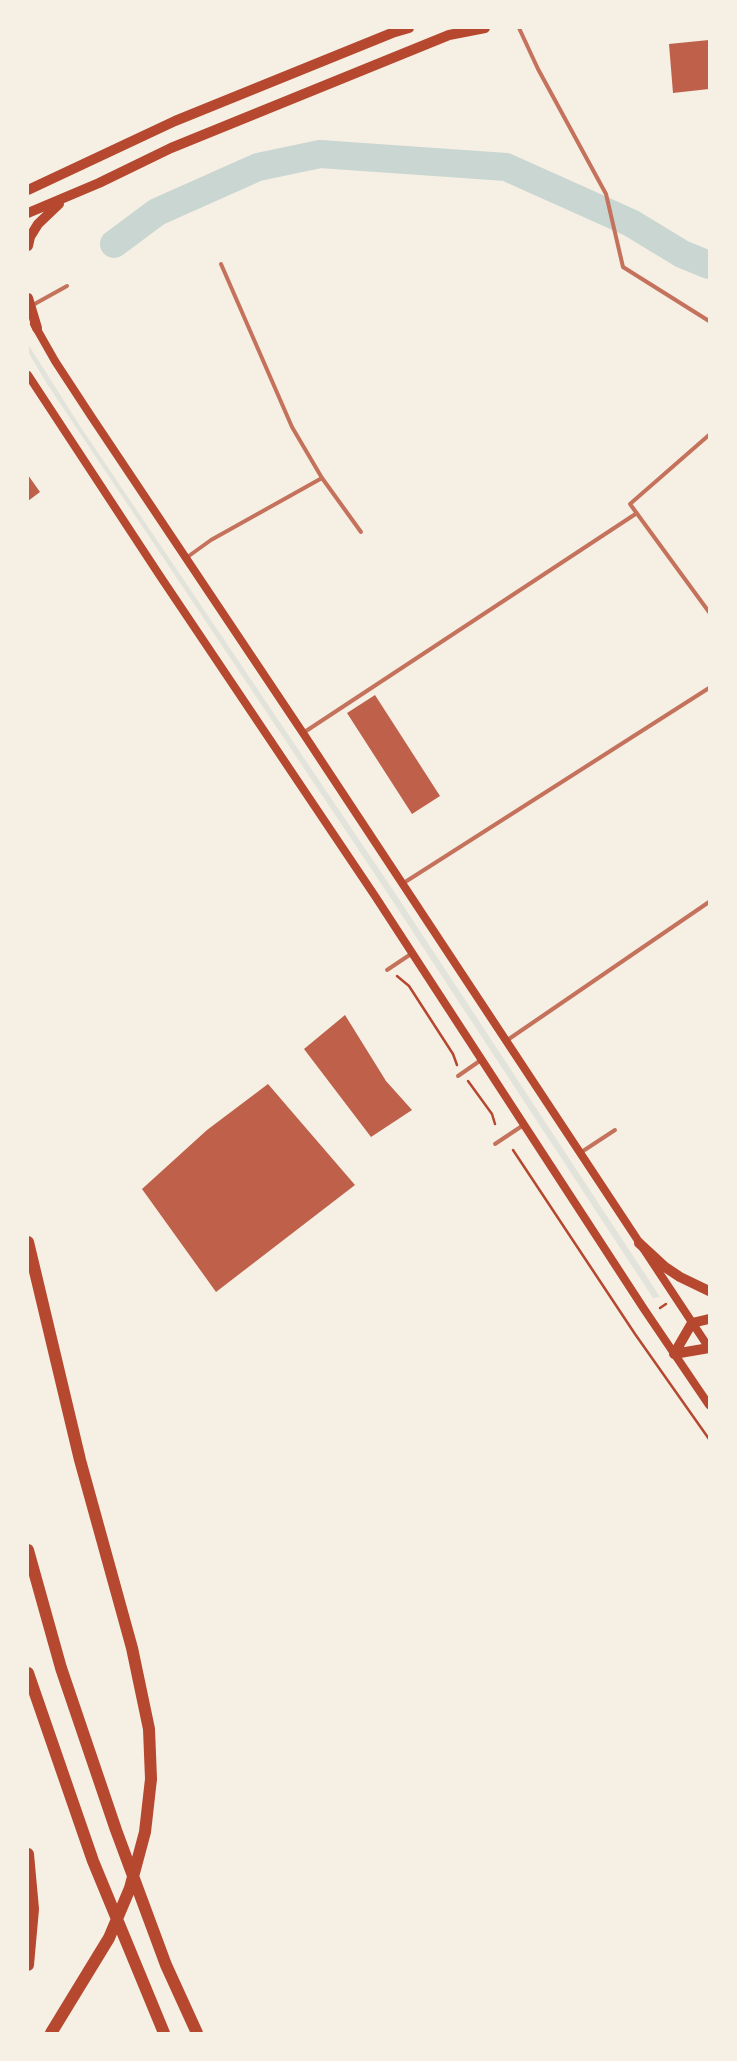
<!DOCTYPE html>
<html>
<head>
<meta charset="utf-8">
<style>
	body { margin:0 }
	#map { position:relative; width:737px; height:2061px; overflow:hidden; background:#f6efe4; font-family:Raleway,sans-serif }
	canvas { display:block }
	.frame { position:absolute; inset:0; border:29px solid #f6efe4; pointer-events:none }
</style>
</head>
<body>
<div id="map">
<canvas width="737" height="2061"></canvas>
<div class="frame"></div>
</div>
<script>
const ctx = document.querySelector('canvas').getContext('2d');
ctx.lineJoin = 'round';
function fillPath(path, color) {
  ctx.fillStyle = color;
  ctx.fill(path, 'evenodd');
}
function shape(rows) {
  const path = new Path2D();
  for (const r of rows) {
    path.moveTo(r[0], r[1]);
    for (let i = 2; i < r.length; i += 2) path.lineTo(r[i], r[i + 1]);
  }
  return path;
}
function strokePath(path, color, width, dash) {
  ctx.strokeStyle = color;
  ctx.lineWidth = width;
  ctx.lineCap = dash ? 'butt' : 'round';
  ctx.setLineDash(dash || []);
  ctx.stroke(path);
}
const green = shape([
	[28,344,80,426,393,890,660,1297,653,1298,388,894,47,384,28,352]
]);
const river = shape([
	[114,244,157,212,258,167,320,154,506,167,631,223,682,254,709,265]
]);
const building = shape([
	[709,40,709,89,673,93,669,44],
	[28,475,40,492,28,501],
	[375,695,440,796,412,814,347,713],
	[345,1015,386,1081,412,1110,371,1137,304,1049],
	[268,1084,355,1185,216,1292,142,1189,207,1130]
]);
const path = shape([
	[397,976,409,986,453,1054,457,1065],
	[468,1081,492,1114,495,1124],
	[513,1150,635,1334,709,1439],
	[660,1308,666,1304]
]);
const minor = shape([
	[519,28,538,69,606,194,623,267,709,321],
	[221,264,292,427,322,478,361,532],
	[31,306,67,286],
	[709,435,630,504,709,612],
	[186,558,211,540,322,478],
	[303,733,637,513],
	[402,884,709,688],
	[387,970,411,954],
	[506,1041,709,902],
	[458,1076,481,1060],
	[495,1144,525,1124],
	[580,1153,615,1130]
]);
const secondary = shape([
	[34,324,55,361,91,416,303,733,709,1348],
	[28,375,160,576,375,896,644,1309,709,1405]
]);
const primary = shape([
	[28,190,175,121,392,33,409,28],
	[28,213,99,183,171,148,449,35,485,28],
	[28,246,30,237,38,224,59,204],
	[28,298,37,328],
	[639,1243,665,1267,680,1277,709,1291],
	[674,1354,692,1323,709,1319],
	[674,1354,709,1348]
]);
const motorway = shape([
	[28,1242,80,1460,132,1648,149,1729,151,1779,145,1832,130,1888,109,1938,51,2033],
	[28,1550,61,1668,116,1830,166,1965,197,2033],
	[28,1673,93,1861,164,2033],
	[28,1854,33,1909,28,1965]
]);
fillPath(green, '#e2e4dc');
strokePath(river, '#c9d6d2', 28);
fillPath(building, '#bf614a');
strokePath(path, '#b5482f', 2.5);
strokePath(minor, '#c5725c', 4);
strokePath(secondary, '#b5482f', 8);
strokePath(primary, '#b5482f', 10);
strokePath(motorway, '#b5482f', 12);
</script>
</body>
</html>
